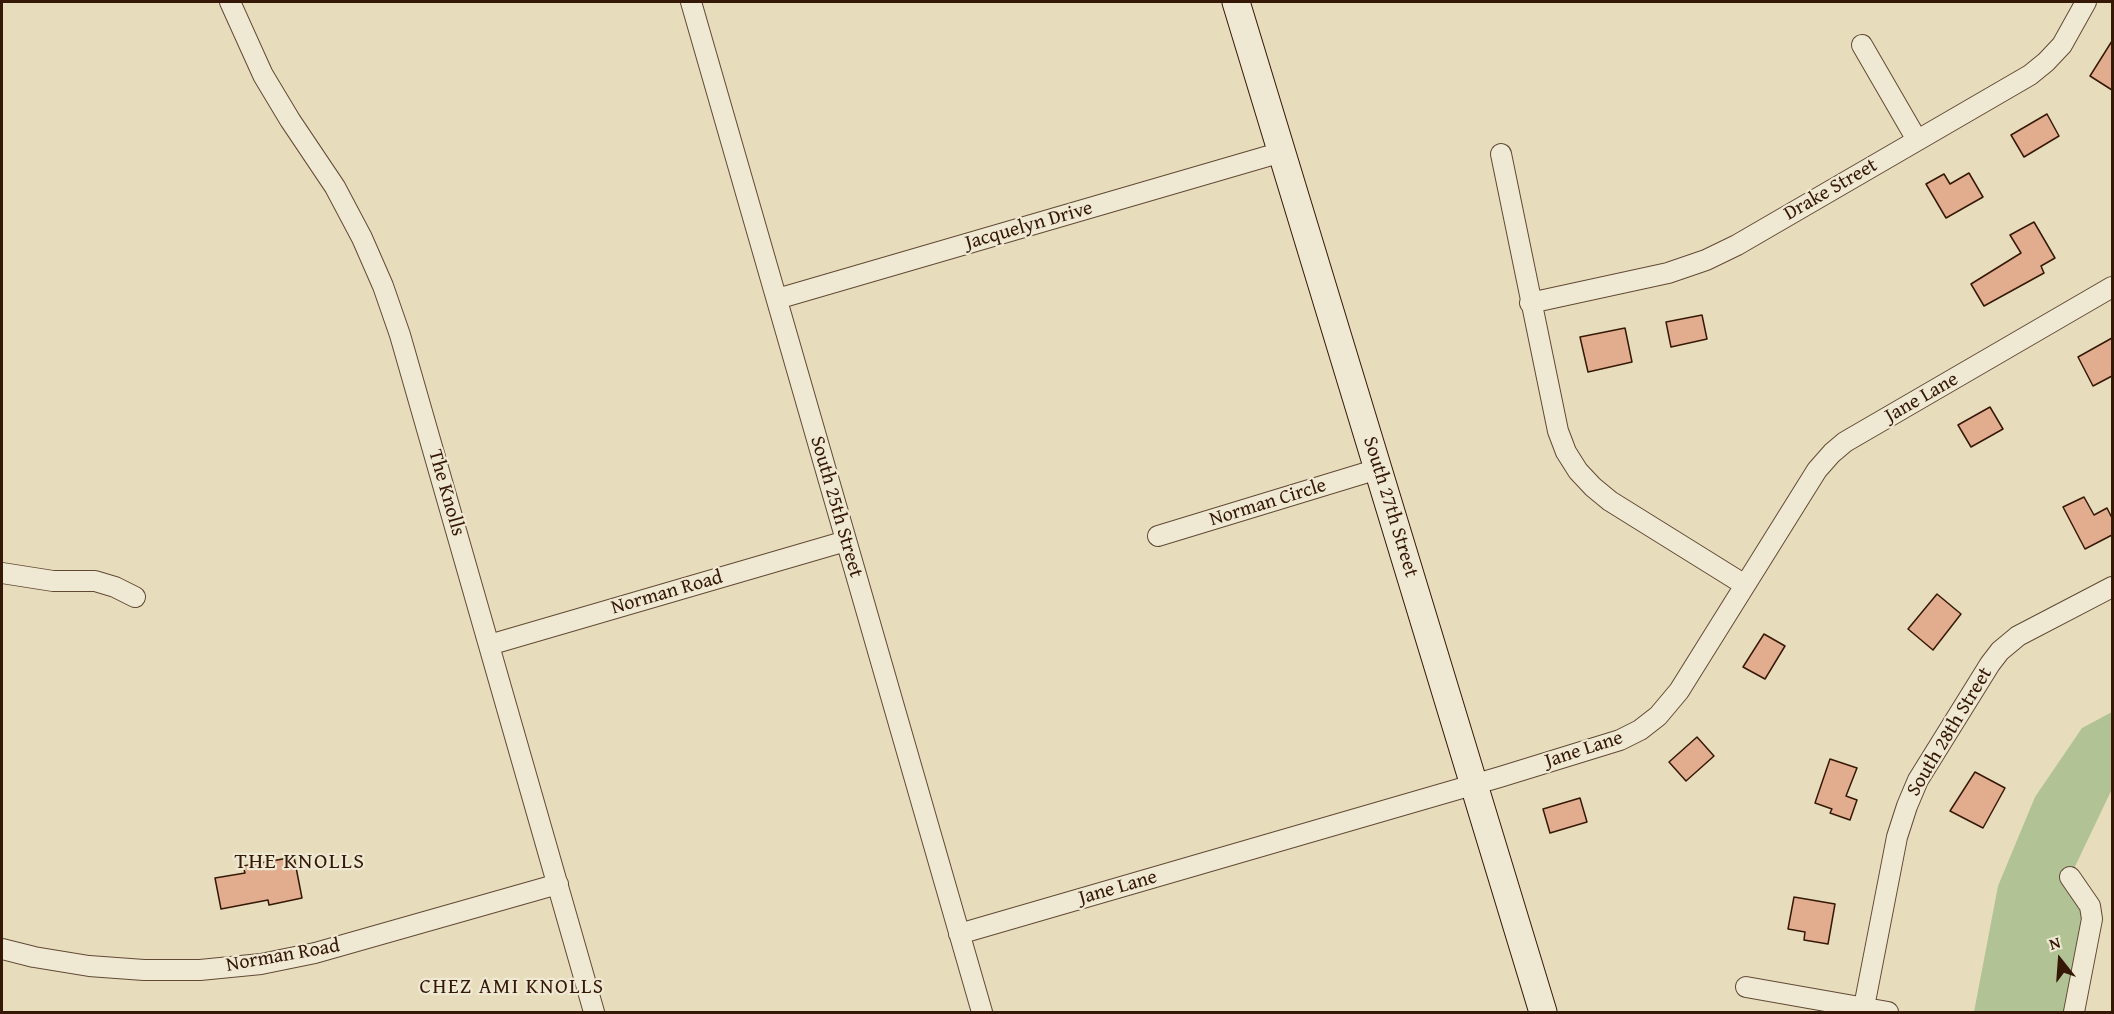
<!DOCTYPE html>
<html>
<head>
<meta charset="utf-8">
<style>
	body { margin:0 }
	#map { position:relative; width:2114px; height:1014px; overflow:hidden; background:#e7ddbd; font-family:"Gentium Book Plus",serif }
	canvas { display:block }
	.frame { position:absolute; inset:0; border:3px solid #361806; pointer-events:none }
	.north { position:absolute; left:2030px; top:930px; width:60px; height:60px; -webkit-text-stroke:4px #efe9d4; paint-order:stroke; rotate:343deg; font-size:16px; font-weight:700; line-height:24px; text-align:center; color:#361806 }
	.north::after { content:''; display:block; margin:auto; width:21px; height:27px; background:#361806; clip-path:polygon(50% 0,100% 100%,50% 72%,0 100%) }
</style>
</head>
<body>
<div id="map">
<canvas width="2114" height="1014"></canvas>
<div class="frame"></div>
<div class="north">N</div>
</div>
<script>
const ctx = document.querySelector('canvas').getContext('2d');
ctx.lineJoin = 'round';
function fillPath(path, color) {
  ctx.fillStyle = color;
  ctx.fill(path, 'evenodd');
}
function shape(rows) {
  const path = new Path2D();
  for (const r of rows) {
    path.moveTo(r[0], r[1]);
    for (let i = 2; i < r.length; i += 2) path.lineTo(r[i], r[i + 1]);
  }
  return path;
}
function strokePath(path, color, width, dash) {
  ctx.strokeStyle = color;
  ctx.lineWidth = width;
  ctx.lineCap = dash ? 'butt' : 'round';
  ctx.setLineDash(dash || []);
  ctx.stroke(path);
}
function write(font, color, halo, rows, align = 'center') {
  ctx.font = font + ' "Gentium Book Plus",serif';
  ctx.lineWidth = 4.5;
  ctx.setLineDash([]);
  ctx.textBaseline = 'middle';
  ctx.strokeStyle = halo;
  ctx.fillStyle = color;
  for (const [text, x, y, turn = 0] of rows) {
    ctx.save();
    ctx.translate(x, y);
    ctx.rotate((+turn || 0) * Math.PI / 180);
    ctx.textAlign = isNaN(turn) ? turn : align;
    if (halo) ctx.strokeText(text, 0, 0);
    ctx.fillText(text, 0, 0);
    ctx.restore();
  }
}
const green = shape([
	[2112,712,2112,789,2070,877,2090,906,2074,1012,1974,1012,1998,886,2035,797,2082,728]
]);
const building = shape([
	[2112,41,2112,90,2090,76,2112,41],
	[2047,114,2059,136,2024,157,2011,135,2047,114],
	[1969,173,1983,197,1946,218,1926,184,1944,174,1950,184,1969,173],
	[2034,222,2055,258,2041,266,2044,273,1984,306,1971,284,2021,253,2010,235,2034,222],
	[1702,315,1707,339,1671,347,1666,322,1702,315],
	[1625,328,1632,362,1588,372,1580,337,1625,328],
	[2112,338,2112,376,2093,386,2078,357,2112,338],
	[1990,407,2003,429,1971,447,1958,425,1990,407],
	[2084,497,2094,515,2107,508,2112,518,2112,535,2085,549,2063,507,2084,497],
	[1937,594,1961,614,1933,650,1908,629,1937,594],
	[1764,634,1785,646,1765,679,1743,667,1764,634],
	[1697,737,1714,756,1686,781,1669,762,1697,737],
	[1830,759,1857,768,1846,796,1857,800,1850,820,1830,813,1832,809,1815,803,1830,759],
	[1975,772,2005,788,1983,828,1950,811,1975,772],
	[1580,798,1587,822,1550,833,1543,809,1580,798],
	[294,857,302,898,269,905,268,900,221,909,215,878,245,873,243,866,294,857],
	[1794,897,1835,904,1828,944,1804,940,1805,932,1788,929,1794,897]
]);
const minor = shape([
	[230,2,263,75,290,120,335,187,362,238,383,286,400,335,594,1012],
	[691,2,982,1012],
	[1862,45,1917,140],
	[1501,154,1558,431,1566,452,1578,471,1593,487,1610,501,1745,585],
	[777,299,1282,152],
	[1530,303,1668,273,1706,260,1737,245,2030,75,2046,62,2062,45,2086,2],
	[1158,536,1378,469],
	[2,573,53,581,95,581,115,587,135,597],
	[489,645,846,541],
	[2070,877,2090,906,2092,919,2074,1012],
	[959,934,1500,777,1620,740,1640,730,1658,716,1679,691,1817,470,1832,453,1845,442,2112,287],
	[2,949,34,957,89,966,144,970,200,970,261,964,315,953,558,884],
	[1746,987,1888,1012],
	[1863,1012,1897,837,1907,806,1918,780,1990,664,2000,651,2018,636,2112,587]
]);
const secondary = shape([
	[1236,2,1543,1012]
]);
const streetNames = [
	["Drake Street",1831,190,-30],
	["Jacquelyn Drive",1029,226,-16],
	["Jane Lane",1922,398,-30],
	["The Knolls",446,493,74],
	["Norman Circle",1268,503,-17],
	["South 25th Street",836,507,74],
	["South 27th Street",1390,507,73],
	["Norman Road",667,593,-16],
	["South 28th Street",1950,732,-59],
	["Jane Lane",1584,750,-18],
	["Jane Lane",1118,888,-16],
	["Norman Road",283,956,-10]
];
const neighbourhoodNames = [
	["CHEZ AMI KNOLLS",512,988]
];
const quarterNames = [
	["THE KNOLLS",300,862]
];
fillPath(green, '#b1c294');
fillPath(building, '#e2ad8e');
strokePath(building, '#361806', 1.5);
strokePath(minor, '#624934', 22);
strokePath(secondary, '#361806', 29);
strokePath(minor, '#efe9d4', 20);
strokePath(secondary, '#efe9d4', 27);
write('20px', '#361806', '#efe9d4', streetNames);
ctx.letterSpacing = '1.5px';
write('21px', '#361806', '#efe9d4', neighbourhoodNames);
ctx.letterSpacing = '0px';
ctx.letterSpacing = '1.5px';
write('22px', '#361806', '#efe9d4', quarterNames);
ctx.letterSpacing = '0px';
</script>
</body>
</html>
